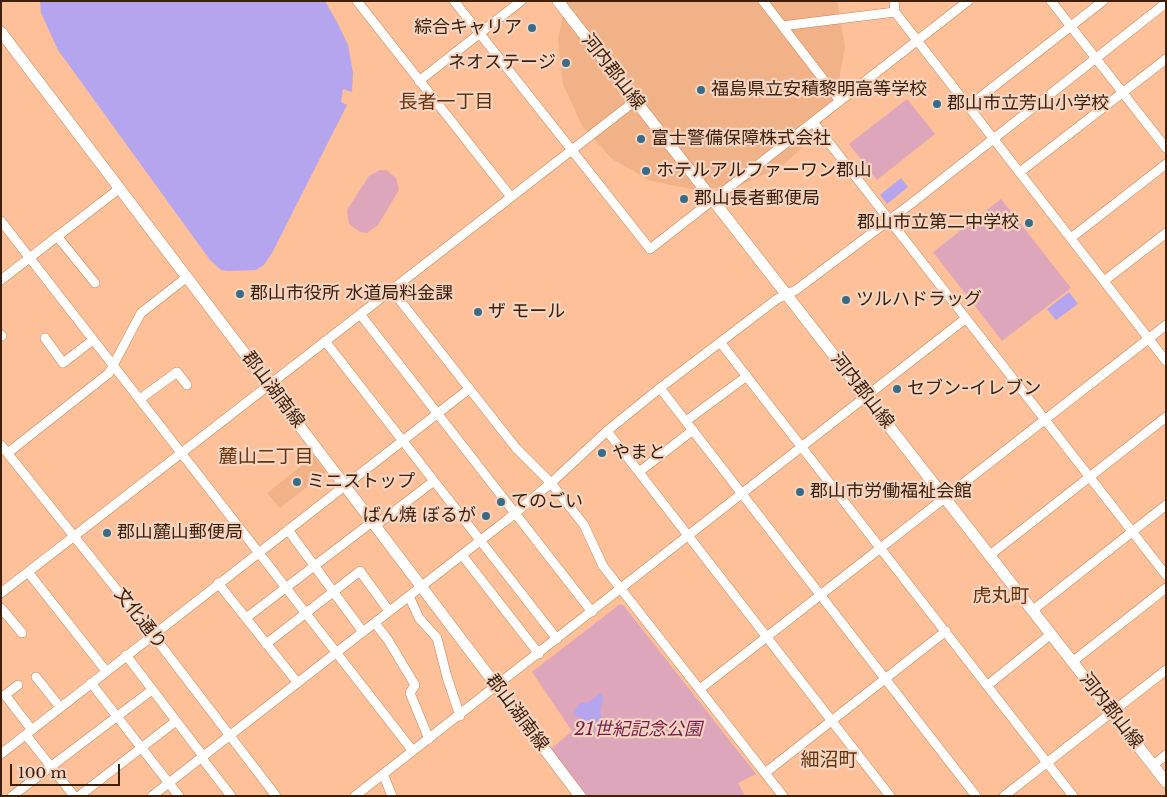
<!DOCTYPE html>
<html>
<head>
<meta charset="utf-8">
<style>
	body { margin:0 }
	#map { position:relative; width:1167px; height:797px; overflow:hidden; background:#fdc099; font-family:"Libre Baskerville",serif }
	canvas { display:block }
	.frame { position:absolute; inset:0; border:2px solid #3c200b; pointer-events:none }
	.scale { position:absolute; left:10px; top:764px; width:110px; height:22px; box-sizing:border-box; border:2px solid #3c200b; border-top:0; padding-left:6px; font-size:15px; line-height:18px; white-space:nowrap; color:#3c200b; -webkit-text-stroke:4px #f4d5c2; paint-order:stroke }
</style>
</head>
<body>
<div id="map">
<canvas width="1167" height="797"></canvas>
<div class="frame"></div>
<div class="scale">100 m</div>
</div>
<script>
const ctx = document.querySelector('canvas').getContext('2d');
ctx.lineJoin = 'round';
function fillPath(path, color) {
  ctx.fillStyle = color;
  ctx.fill(path, 'evenodd');
}
function shape(rows) {
  const path = new Path2D();
  for (const r of rows) {
    path.moveTo(r[0], r[1]);
    for (let i = 2; i < r.length; i += 2) path.lineTo(r[i], r[i + 1]);
  }
  return path;
}
function strokePath(path, color, width, dash) {
  ctx.strokeStyle = color;
  ctx.lineWidth = width;
  ctx.lineCap = dash ? 'butt' : 'round';
  ctx.setLineDash(dash || []);
  ctx.stroke(path);
}
function write(font, color, halo, rows, align = 'center') {
  ctx.font = font + ' "Libre Baskerville","Noto Sans JP",serif';
  ctx.lineWidth = 4.5;
  ctx.setLineDash([]);
  ctx.textBaseline = 'middle';
  ctx.strokeStyle = halo;
  ctx.fillStyle = color;
  for (const [text, x, y, turn = 0] of rows) {
    ctx.save();
    ctx.translate(x, y);
    ctx.rotate((+turn || 0) * Math.PI / 180);
    ctx.textAlign = isNaN(turn) ? turn : align;
    if (halo) ctx.strokeText(text, 0, 0);
    ctx.fillText(text, 0, 0);
    ctx.restore();
  }
}
const built = shape([
	[566,1,837,1,845,47,836,96,815,136,782,166,741,185,696,190,651,181,612,159,582,126,563,84,558,39],
	[314,456,326,472,280,508,267,493]
]);
const green = shape([
	[907,99,935,134,877,180,849,144],
	[380,170,386,170,396,178,399,190,378,225,367,233,360,232,349,224,347,210,369,176],
	[1001,199,1071,288,1002,341,933,252],
	[620,604,624,606,756,774,738,783,745,796,586,796,551,749,572,731,532,672]
]);
const water = shape([
	[40,1,325,1,337,22,348,45,353,73,352,92,343,89,341,102,347,105,272,253,264,265,256,270,228,271,221,270,210,260,58,50,41,13],
	[901,178,908,187,887,204,880,195],
	[1069,292,1078,304,1056,320,1047,309],
	[601,693,603,699,600,713,604,724,594,729,587,722,573,714,580,703,587,703]
]);
const minor = shape([
	[357,1,511,197],
	[454,1,650,249,968,1],
	[763,1,840,101],
	[894,1,895,12,1166,361],
	[1051,1,1166,148],
	[782,26,895,12],
	[419,81,521,1],
	[969,106,1103,1],
	[813,122,1166,575],
	[1020,172,1166,59],
	[1,221,412,750],
	[57,236,95,283],
	[1071,238,1166,164],
	[1,280,120,188],
	[1104,281,1166,233],
	[391,289,516,448,551,483,584,525,603,566,783,796],
	[360,314,592,612],
	[1,335,2,336],
	[45,338,63,363,93,340],
	[325,341,557,639],
	[720,342,1073,796],
	[660,388,976,796],
	[140,399,177,372,187,385],
	[686,421,747,376],
	[607,431,890,796],
	[1,445,153,635,276,796],
	[9,452,109,373,141,313,187,277],
	[639,472,693,430],
	[375,526,434,481],
	[288,530,363,632],
	[462,555,539,654],
	[990,555,1166,417],
	[28,572,106,671],
	[218,583,297,682],
	[1,593,635,101],
	[409,596,419,618,437,638,447,677,460,716],
	[1,608,22,633],
	[1033,610,1166,505],
	[246,618,372,522],
	[375,623,388,640,415,685,410,693,429,739],
	[266,644,360,571,389,611],
	[126,655,203,756],
	[1072,662,1166,588],
	[36,677,60,707],
	[91,683,179,796],
	[18,685,5,695,32,730],
	[988,685,1051,634],
	[700,689,1166,325],
	[26,735,74,796],
	[1,754,469,389],
	[201,757,231,796],
	[1153,765,1166,755],
	[765,773,946,631],
	[383,774,392,796],
	[12,796,152,690],
	[79,796,176,721],
	[152,796,508,519,551,483,607,431,660,388,777,299,796,290,912,203,1166,3],
	[355,796,965,319],
	[1004,796,1166,670]
]);
const major = shape([
	[558,1,1166,782],
	[1,32,580,796]
]);
const markers = [
	[532,28,5,"#376c88"],
	[566,63,5,"#376c88"],
	[701,90,5,"#376c88"],
	[937,104,5,"#376c88"],
	[641,139,5,"#376c88"],
	[646,171,5,"#376c88"],
	[684,199,5,"#376c88"],
	[1029,223,5,"#376c88"],
	[240,294,5,"#376c88"],
	[846,300,5,"#376c88"],
	[478,312,5,"#376c88"],
	[897,389,5,"#376c88"],
	[602,453,5,"#376c88"],
	[297,482,5,"#376c88"],
	[800,492,5,"#376c88"],
	[501,502,5,"#376c88"],
	[486,516,5,"#376c88"],
	[107,533,5,"#376c88"]
];
const poiNames = [
	["綜合キャリア",522,28,"right"],
	["ネオステージ",556,63,"right"],
	["福島県立安積黎明高等学校",711,90],
	["郡山市立芳山小学校",947,104],
	["富士警備保障株式会社",651,139],
	["ホテルアルファーワン郡山",656,171],
	["郡山長者郵便局",694,199],
	["郡山市立第二中学校",1019,223,"right"],
	["郡山市役所 水道局料金課",250,294],
	["ツルハドラッグ",856,300],
	["ザ モール",488,312],
	["セブン-イレブン",907,389],
	["やまと",612,453],
	["ミニストップ",307,482],
	["郡山市労働福祉会館",810,492],
	["てのごい",511,502],
	["ばん焼 ぼるが",476,516,"right"],
	["郡山麓山郵便局",117,533]
];
const streetNames = [
	["河内郡山線",613,72,52],
	["郡山湖南線",273,390,53],
	["河内郡山線",862,391,52],
	["文化通り",140,619,52],
	["河内郡山線",1111,711,52],
	["郡山湖南線",517,713,53]
];
const parkNames = [
	["21世紀記念公園",638,730]
];
const neighbourhoodNames = [
	["長者一丁目",446,103],
	["麓山二丁目",266,458],
	["虎丸町",1001,597],
	["細沼町",829,761]
];
fillPath(built, '#f1b288');
fillPath(green, '#dea6bb');
fillPath(water, '#b5a4ee');
strokePath(minor, '#c98352', 10);
strokePath(major, '#c98352', 12);
strokePath(minor, '#fff', 9);
strokePath(major, '#fff', 11);
for (const [x, y, r, color] of markers) {
  const dot = new Path2D();
  dot.arc(x, y, r, 0, 2 * Math.PI);
  ctx.fillStyle = color;
  ctx.fill(dot);
  strokePath(dot, '#f4d5c2', 2);
}
write('18px', '#3c200b', '#f4d5c2', poiNames, 'left');
write('18px', '#3c200b', '#f4d5c2', streetNames);
write('italic 18px', '#781b4a', '#f4d5c2', parkNames);
write('19px', '#66340c', '#f4d5c2', neighbourhoodNames);
</script>
</body>
</html>
